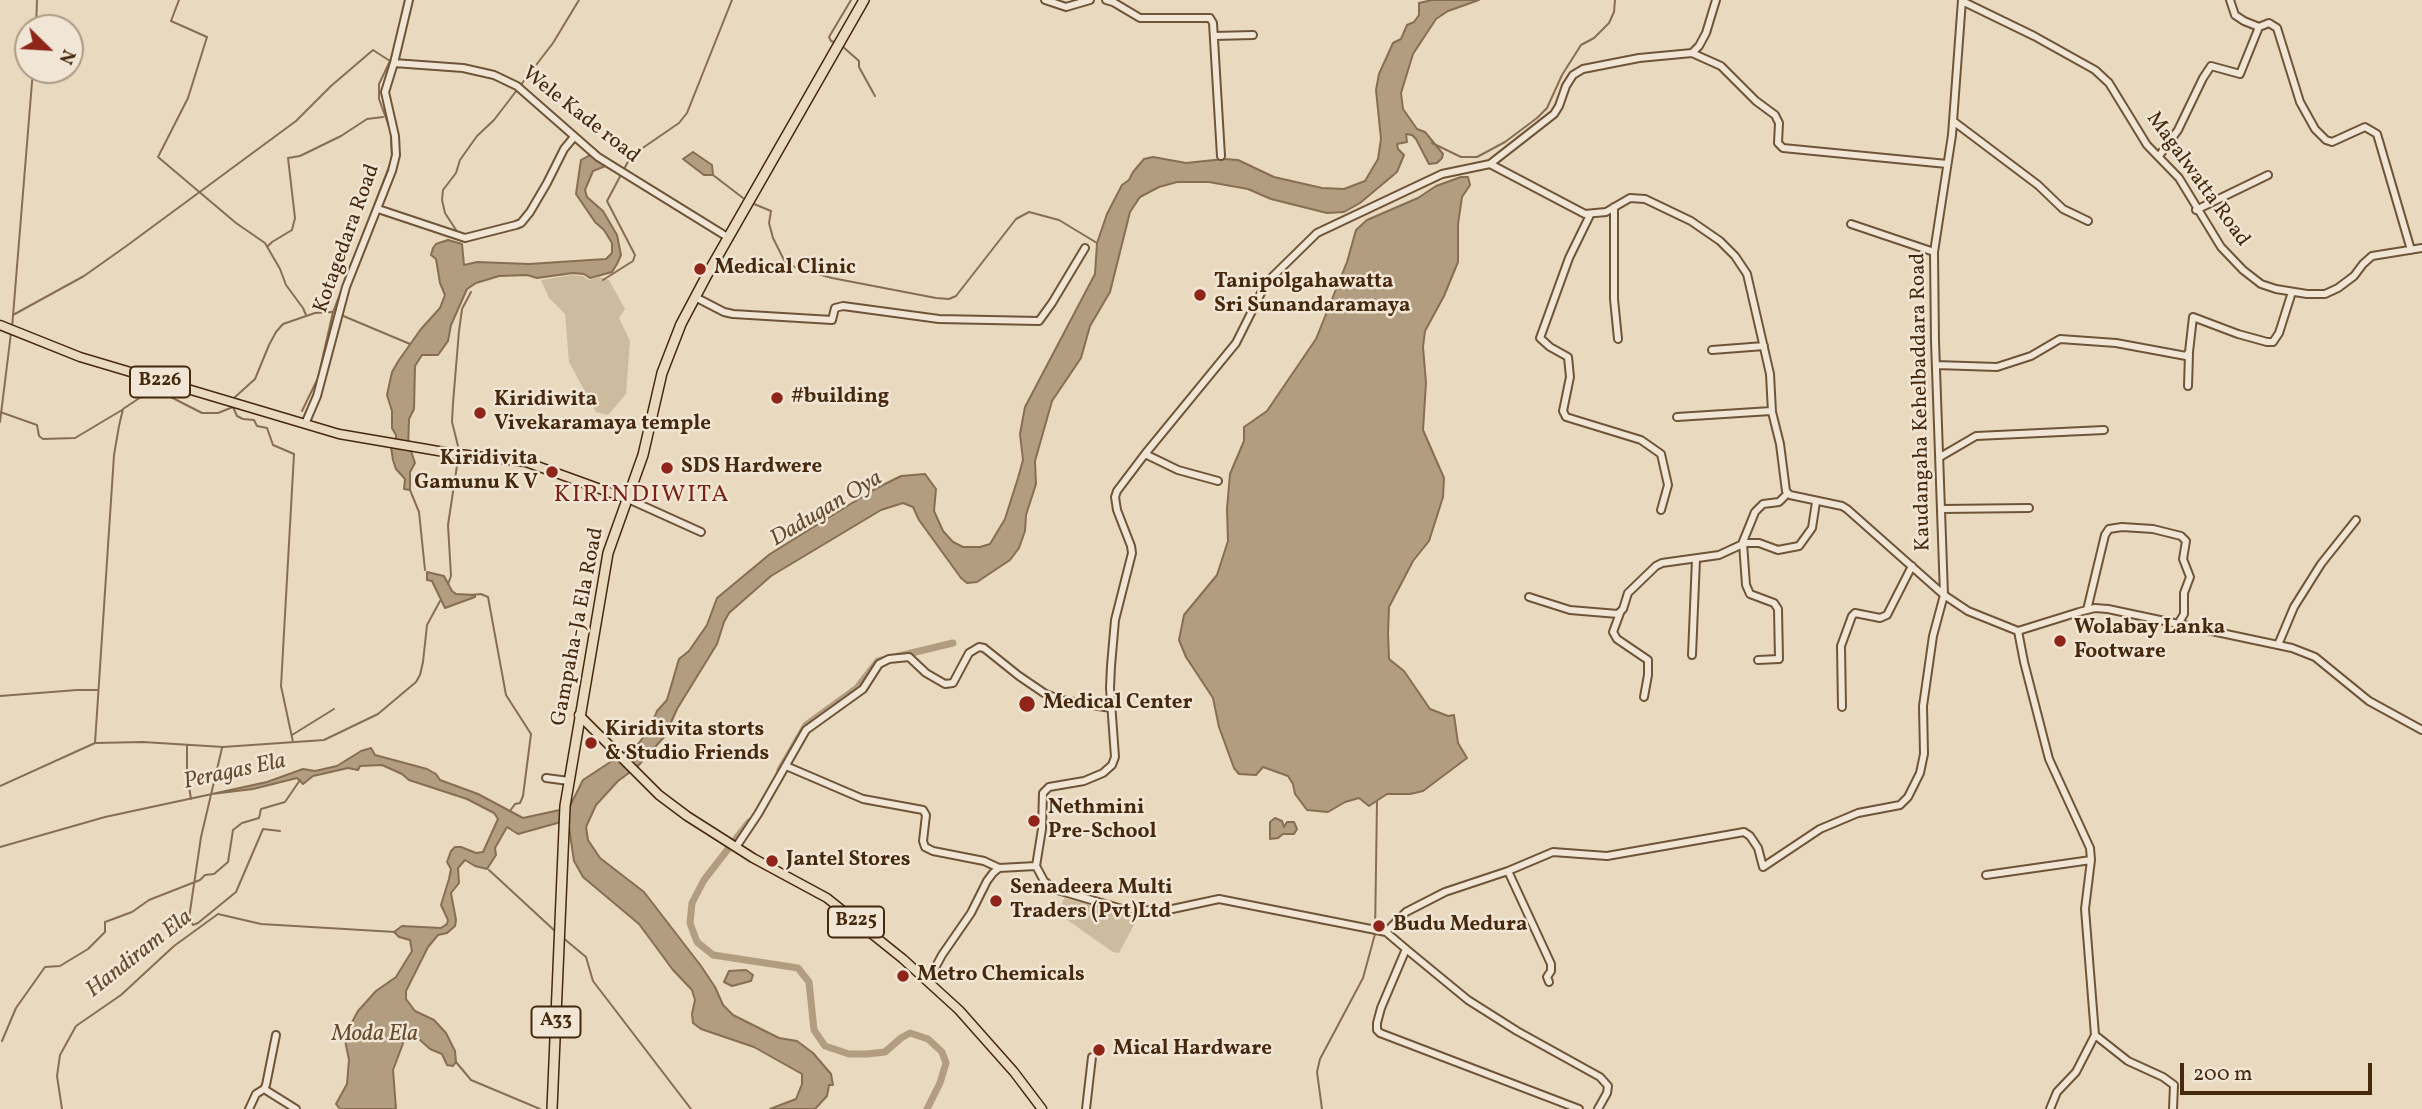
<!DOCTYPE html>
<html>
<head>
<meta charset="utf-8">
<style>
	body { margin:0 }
	#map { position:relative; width:2422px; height:1109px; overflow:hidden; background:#e9d9be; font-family:Vollkorn,serif }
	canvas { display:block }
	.north { position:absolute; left:14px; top:14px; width:70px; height:70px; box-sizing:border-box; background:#f1e6d5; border:2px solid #ad9a85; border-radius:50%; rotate:114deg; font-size:19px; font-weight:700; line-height:28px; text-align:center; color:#46280c }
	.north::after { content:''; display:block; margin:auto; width:24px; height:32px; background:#8f2418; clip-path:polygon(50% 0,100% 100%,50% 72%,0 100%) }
	.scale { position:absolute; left:2180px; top:1063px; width:192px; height:32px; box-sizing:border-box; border:4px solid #46280c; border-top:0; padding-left:9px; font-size:21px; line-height:24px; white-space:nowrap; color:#46280c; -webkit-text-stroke:5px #f1e6d5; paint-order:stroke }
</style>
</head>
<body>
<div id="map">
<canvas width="2422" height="1109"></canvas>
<div class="north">N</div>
<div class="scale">200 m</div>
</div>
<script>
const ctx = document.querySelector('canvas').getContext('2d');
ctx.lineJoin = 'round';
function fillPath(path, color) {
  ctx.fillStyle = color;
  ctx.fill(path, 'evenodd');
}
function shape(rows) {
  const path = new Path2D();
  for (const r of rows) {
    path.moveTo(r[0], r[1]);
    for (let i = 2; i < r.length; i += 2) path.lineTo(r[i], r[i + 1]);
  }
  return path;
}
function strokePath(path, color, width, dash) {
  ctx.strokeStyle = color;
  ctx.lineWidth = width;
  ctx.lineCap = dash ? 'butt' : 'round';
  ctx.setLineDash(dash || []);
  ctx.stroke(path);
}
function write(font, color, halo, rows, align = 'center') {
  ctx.font = font + ' Vollkorn,serif';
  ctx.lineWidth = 5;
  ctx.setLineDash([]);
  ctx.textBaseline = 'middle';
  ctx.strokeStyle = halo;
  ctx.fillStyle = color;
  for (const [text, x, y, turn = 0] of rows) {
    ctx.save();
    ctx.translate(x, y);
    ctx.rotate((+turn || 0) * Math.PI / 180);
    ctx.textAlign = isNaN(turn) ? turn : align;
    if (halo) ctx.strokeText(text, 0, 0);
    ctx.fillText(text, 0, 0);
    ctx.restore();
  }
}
const green = shape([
	[572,275,583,276,589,280,599,277,609,280,625,309,619,318,630,341,626,394,608,415,596,412,569,362,565,314,549,298,541,280],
	[1064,898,1135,915,1136,921,1119,953,1113,952,1063,917,1060,910]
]);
const water = shape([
	[1432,0,1479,0,1448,11,1436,19,1413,54,1401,93,1403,109,1417,129,1425,132,1443,154,1442,158,1437,163,1429,164,1416,139,1412,135,1406,134,1407,142,1397,144,1398,149,1404,155,1397,172,1360,203,1344,212,1327,213,1271,199,1248,189,1209,182,1177,182,1159,187,1140,197,1130,212,1110,292,1090,326,1081,358,1052,401,1035,461,1036,484,1026,515,1025,531,1019,548,1010,560,977,582,967,583,961,578,919,520,913,507,903,503,881,510,771,576,729,613,724,622,717,644,677,709,665,736,637,767,618,781,596,805,586,827,588,840,600,858,644,892,701,966,715,987,723,1005,733,1015,779,1038,797,1041,813,1053,831,1074,833,1085,829,1085,827,1096,815,1109,770,1109,796,1099,802,1084,802,1074,754,1047,701,1029,693,1023,692,1014,695,1000,692,990,673,970,639,924,583,877,574,861,568,820,518,834,507,827,495,848,496,855,487,869,475,866,465,860,458,868,459,883,451,893,456,920,455,926,447,933,438,935,428,947,406,991,406,999,415,1011,434,1020,446,1033,455,1051,456,1062,453,1066,447,1065,442,1054,430,1049,419,1039,407,1033,393,1070,396,1109,340,1109,336,1104,347,1084,349,1060,345,1040,351,1024,358,1011,376,991,396,977,412,951,410,940,399,937,394,932,402,926,441,928,447,924,448,920,441,905,449,879,451,869,447,862,451,851,455,847,461,847,476,853,483,852,498,819,494,813,467,799,409,780,402,774,382,765,360,766,358,770,348,768,313,776,303,784,297,778,253,789,212,794,267,782,303,769,315,771,337,766,361,751,371,748,375,755,427,769,436,774,440,780,478,794,523,818,569,808,583,780,639,743,651,726,657,711,667,700,679,659,689,651,707,625,717,598,770,554,873,490,901,476,925,474,936,489,934,511,943,531,953,542,963,547,980,547,990,544,1005,519,1018,478,1023,460,1020,434,1025,407,1095,274,1097,243,1107,214,1122,185,1129,180,1133,172,1144,159,1153,157,1186,163,1224,159,1238,160,1274,177,1322,188,1344,189,1365,181,1378,159,1381,139,1376,90,1379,74,1393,43,1401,39,1407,25,1414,22,1419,15,1419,3,1432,0],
	[693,152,712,165,713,175,704,175,683,159,693,152],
	[590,155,608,165,593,171,585,190,587,197,603,211,617,235,621,255,617,264,612,272,590,278,584,274,573,273,537,278,527,275,499,276,476,283,467,289,451,325,448,341,438,355,422,355,415,366,414,409,409,419,408,450,411,451,415,463,410,472,410,490,404,489,405,479,396,469,393,460,391,447,396,448,396,435,392,428,392,411,387,395,392,372,399,360,421,329,440,308,445,295,440,283,436,259,431,255,433,248,436,244,448,240,462,244,464,265,477,262,529,264,606,259,612,253,612,243,604,230,595,222,576,194,581,160,590,155],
	[1461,177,1468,177,1470,185,1462,197,1458,224,1458,262,1444,296,1425,331,1423,347,1426,383,1423,430,1444,478,1443,497,1429,541,1413,561,1389,607,1388,633,1389,659,1404,671,1430,709,1448,716,1454,715,1458,743,1467,758,1423,791,1410,794,1387,794,1369,806,1359,798,1345,802,1328,812,1307,810,1295,794,1293,784,1288,776,1263,767,1256,775,1239,774,1234,768,1219,727,1213,698,1186,657,1179,640,1184,615,1217,575,1228,541,1227,509,1230,474,1244,441,1244,427,1267,411,1316,339,1347,262,1356,230,1367,220,1418,198,1436,186,1461,177],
	[427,572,444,576,452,591,456,594,475,595,475,597,445,608,432,581,427,580,427,572],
	[1275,818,1282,821,1284,827,1287,822,1294,822,1297,829,1294,834,1283,834,1278,838,1270,839,1270,822,1275,818],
	[746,970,753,975,751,981,732,986,724,982,729,971,746,970]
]);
const stream = shape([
	[179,0,171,21,207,37,188,98,158,157,236,223,265,243,280,269,286,285,303,308,306,315],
	[36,28,37,0],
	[837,43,831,41,829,37,851,0],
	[842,46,859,61,859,67,875,96],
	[520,86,553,43,579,0],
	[1432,143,1461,157,1477,157,1505,142,1537,118,1547,108,1562,75,1581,45,1594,38,1609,23,1614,12,1615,0],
	[713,175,743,198],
	[754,204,771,211,769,223,773,238,785,262,799,269,832,278,936,298,949,299,956,296,1016,219,1029,212,1059,220,1097,243],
	[458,233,445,213,442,200,443,190,456,173,460,160,477,136,494,120,517,90],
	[268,246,272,242,292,230,295,218,288,158,300,156,341,136,367,119,383,117],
	[603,280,633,261,635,255,607,201,631,156,679,123,687,113,732,0],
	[13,315,84,276,125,247,296,121,331,86,373,50,390,61,379,84,379,99,391,132,392,159,333,312,318,378,302,411],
	[341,315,410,344],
	[12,328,33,70],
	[234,398,255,379,269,345,276,332,283,324,315,313,332,312],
	[0,412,37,425,39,436,43,439,75,438,122,410],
	[0,422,11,333],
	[459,450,452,422,453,403,459,331,462,309,471,292],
	[410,490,419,512,425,570],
	[448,584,451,576,448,525,458,459],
	[471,595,481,594,488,597,506,695,531,734,523,796,520,803,515,804,510,811],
	[0,696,77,690,97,690],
	[292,735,334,709],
	[95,743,114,455,119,426,123,409,147,393,159,391,202,413,218,413,233,407,237,416,243,419,254,420,257,426,267,428,273,445,294,454,281,686,293,742],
	[187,746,187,774,191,799],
	[222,748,201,837,189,918,193,925,198,923,236,892,263,829,280,831],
	[0,786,95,743,143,742,223,747,324,740,378,714,416,682,420,675,423,662,427,625,440,601],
	[0,847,105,817,212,794],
	[489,870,555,931],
	[562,937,586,957,593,981,691,1109],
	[2,1041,16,1008,45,967,60,966,88,949,105,932,105,922,132,912,149,900,200,880,205,875,214,874,228,862,233,830,242,823,259,818,261,809,285,802,300,780],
	[456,1062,471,1080,540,1109],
	[62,1109,57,1076,60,1055,76,1026,121,995,174,946,218,914,261,924,395,932],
	[1322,1109,1317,1072,1320,1059,1363,978,1375,934,1377,802]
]);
const canal = shape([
	[780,770,806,725,857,688,878,661,953,643],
	[749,822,704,880,692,903,690,923,697,942,713,955,798,968,809,982,814,1030,825,1046,849,1054,867,1054,885,1052,901,1038,910,1033,928,1039,942,1052,946,1063,940,1083,927,1109]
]);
const minor = shape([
	[1045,0,1066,7,1090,0],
	[1106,0,1113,2,1140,18,1210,18,1213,23,1221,156],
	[2230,0,2235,15,2244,21,2259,27,2269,23,2277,28,2300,102,2315,129,2326,140,2332,142,2365,127,2377,134,2411,250],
	[1962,1,2034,36,2095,70,2109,83,2147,145,2179,178,2221,247,2243,270,2261,284,2276,289,2307,294,2325,294,2338,288,2354,276,2363,264,2372,256,2422,248],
	[1214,36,1253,35],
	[1692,53,1721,66,1756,101,1775,115,1779,123,1778,143,1783,148,1947,164],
	[394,63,463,68,494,75,517,86,598,157,729,238],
	[1953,121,2038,185,2063,209,2088,221],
	[2159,156,2178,130,2203,78,2211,66,2240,74,2259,27],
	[1490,164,1585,214,1606,212,1630,198,1645,199,1691,221,1720,241,1735,256,1747,274,1770,374,1772,412,1780,444,1786,491,1790,495,1842,506,1847,509,1944,595,1968,611,2018,631,2079,612,2095,608,2108,609,2292,648,2315,657,2369,701,2422,730],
	[1614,207,1614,299,1618,339],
	[378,209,465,238,516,225,521,223,530,212,547,183,564,149,574,137],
	[2196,210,2268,175],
	[1590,215,1569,258,1540,338,1550,347,1568,357,1570,377,1563,411,1566,417,1641,440,1661,454,1668,485,1661,510],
	[1851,224,1934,252],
	[695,297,724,312,733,314,832,320,835,308,843,306,939,319,1039,321,1052,303,1085,248],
	[1712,350,1764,346],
	[1936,365,1997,367,2031,356,2060,339,2116,343,2186,356,2189,352,2193,317,2238,334,2267,342,2273,342,2279,333,2292,292],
	[2188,386,2189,354],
	[1677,417,1771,411],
	[305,424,317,396,346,287,392,171,396,155,395,136,385,92,394,63,409,0],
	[1145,454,1178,470,1218,481],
	[1940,457,1976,436,2104,430],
	[628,499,701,532],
	[1942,509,2029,508],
	[1743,543,1746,585,1750,594,1774,603,1778,609,1779,659,1758,660],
	[1742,544,1755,512,1763,504,1779,502,1788,493],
	[1529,597,1570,610,1618,614,1623,609,1628,593,1656,566,1662,563,1719,555,1745,543,1759,543,1778,550,1799,546,1812,528,1816,502],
	[2087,610,2105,535,2109,529,2122,527,2153,529,2181,536,2186,541,2183,559,2190,577,2184,593,2184,614,2178,624],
	[1620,613,1613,632,1617,639,1648,660,1648,675,1644,697],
	[2018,631,2024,662,2049,759,2090,848,2091,860,2085,909,2095,1035,2076,1072,2057,1092,2050,1109],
	[2278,645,2294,607,2321,564,2356,520],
	[1692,655,1696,559],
	[1842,707,1841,646,1852,616,1855,613,1880,618,1887,615,1912,566],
	[786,766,863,799,923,810,926,815,923,841,925,847,933,851,984,861,999,868],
	[546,778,569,781],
	[736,847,758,814,806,730,863,689,879,664,889,659,909,657,926,673,945,684,953,683,969,653,979,647,984,648,1019,676,1044,693,1061,700,1111,708],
	[1036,866,1042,829,1043,793,1049,787,1084,781,1103,773,1112,765,1115,757,1110,688,1111,666,1115,620,1132,553,1131,546,1117,510,1115,497,1117,491,1145,454,1236,343,1266,283,1317,233,1442,174,1490,164,1554,114,1559,106,1566,86,1573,75,1583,69,1639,58,1692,53,1699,46,1706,33,1716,0],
	[1036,866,1044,881,1054,889,1122,909,1163,911,1219,899,1386,932,1406,949,1381,1008,1377,1023,1377,1030,1380,1033,1579,1109],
	[1508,871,1551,964,1551,971,1547,977,1549,982],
	[1986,875,2091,860],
	[1386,932,1406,912,1445,892,1508,871,1553,852,1607,856,1744,832,1750,836,1758,848,1763,867,1820,829,1858,813,1900,805,1908,797,1920,773,1924,754,1923,706,1933,636,1944,595,1935,341,1934,252,1952,135,1962,0],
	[1406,949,1468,1000,1517,1031,1600,1077,1608,1086,1607,1093,1598,1109],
	[928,981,942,955,971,913,987,881,993,873,999,868,1036,866],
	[2095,1035,2128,1061,2163,1077,2174,1085,2173,1109],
	[264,1089,296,1109],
	[249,1109,256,1094,264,1089,266,1085,276,1035],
	[1086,1109,1092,1057]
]);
const major = shape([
	[0,325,80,357,339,434,450,453,526,462,628,499],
	[579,715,659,795,687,816,753,858,827,898,903,959,959,1010,1014,1072,1042,1109]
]);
const highway = shape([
	[552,1109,565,806,608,553,643,455,662,373,681,324,708,273,864,0]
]);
const markers = [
	[700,269,7,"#8f2418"],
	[1200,295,7,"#8f2418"],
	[777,398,7,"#8f2418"],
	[480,413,7,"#8f2418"],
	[667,468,7,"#8f2418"],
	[552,472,7,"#8f2418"],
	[2060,641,7,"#8f2418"],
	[1027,704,9,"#8f2418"],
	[591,743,7,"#8f2418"],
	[1034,821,7,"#8f2418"],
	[772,861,7,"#8f2418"],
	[996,901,7,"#8f2418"],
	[1379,926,7,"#8f2418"],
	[903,976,7,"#8f2418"],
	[1099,1050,7,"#8f2418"]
];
const shields = [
	[160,382,60],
	[856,922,56],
	[556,1022,49]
];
const shieldNames = [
	["B226",160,382],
	["B225",856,922],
	["A33",556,1022]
];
const streetNames = [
	["Wele Kade road",580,116,38],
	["Magalwatta Road",2197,180,54],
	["Kotagedara Road",348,239,-70],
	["Kaudangaha Kehelbaddara Road",1922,402,-91],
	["Gampaha-Ja Ela Road",579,627,-79]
];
const poiNames = [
	["Medical Clinic",714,269],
	["Tanipolgahawatta",1214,283],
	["Sri Sunandaramaya",1214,307],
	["#building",791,398],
	["Kiridiwita",494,401],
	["Vivekaramaya temple",494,425],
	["Kiridivita",538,460,"right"],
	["Gamunu K V",538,484,"right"],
	["SDS Hardwere",681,468],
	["Wolabay Lanka",2074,629],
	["Footware",2074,653],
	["Medical Center",1043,704],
	["Kiridivita storts",605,731],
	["& Studio Friends",605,755],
	["Nethmini",1048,809],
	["Pre-School",1048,833],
	["Jantel Stores",786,861],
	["Senadeera Multi",1010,889],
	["Traders (Pvt)Ltd",1010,913],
	["Budu Medura",1393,926],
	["Metro Chemicals",917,976],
	["Mical Hardware",1113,1050]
];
const waterNames = [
	["Dadugan Oya",827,510,-31],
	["Peragas Ela",235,773,-12],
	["Handiram Ela",140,955,-38],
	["Moda Ela",375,1036]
];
const quarterNames = [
	["KIRINDIWITA",642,497]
];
fillPath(green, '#cdbba0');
fillPath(water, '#b29d81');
strokePath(water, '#876e52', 2);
strokePath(stream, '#876e52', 2);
strokePath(canal, '#b29d81', 7);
strokePath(minor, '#6f5438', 10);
strokePath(major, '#46280c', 11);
strokePath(highway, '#46280c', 12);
strokePath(minor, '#f1e6d5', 6);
strokePath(major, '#e9d9be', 8);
strokePath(highway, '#e9d9be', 9);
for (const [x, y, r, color] of markers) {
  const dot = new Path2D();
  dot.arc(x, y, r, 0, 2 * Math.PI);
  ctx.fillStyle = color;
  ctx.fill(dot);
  strokePath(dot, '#f1e6d5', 2.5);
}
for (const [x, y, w] of shields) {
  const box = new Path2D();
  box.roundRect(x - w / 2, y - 15.5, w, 31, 5);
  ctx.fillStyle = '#f1e6d5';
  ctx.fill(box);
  strokePath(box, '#46280c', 2);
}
write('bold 19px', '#46280c', null, shieldNames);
write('21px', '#46280c', '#f1e6d5', streetNames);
write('bold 21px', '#46280c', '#f1e6d5', poiNames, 'left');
write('italic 23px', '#664b2f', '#f1e6d5', waterNames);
ctx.letterSpacing = '2px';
write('24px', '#7a1f14', '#f1e6d5', quarterNames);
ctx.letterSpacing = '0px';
</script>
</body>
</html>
